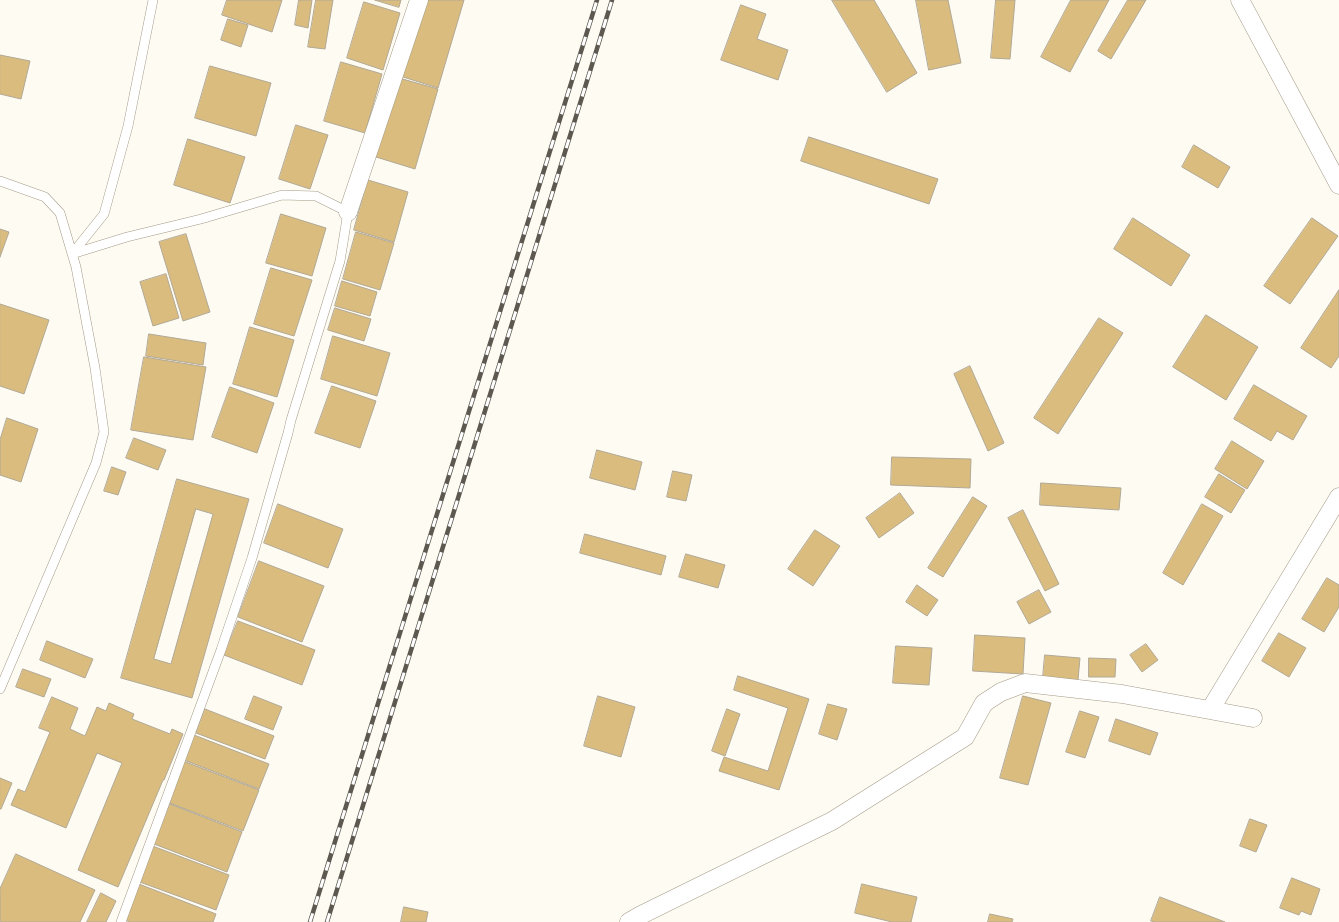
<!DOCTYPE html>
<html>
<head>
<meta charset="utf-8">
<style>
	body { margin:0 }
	canvas { display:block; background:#fefbf2 }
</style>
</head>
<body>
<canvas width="1339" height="922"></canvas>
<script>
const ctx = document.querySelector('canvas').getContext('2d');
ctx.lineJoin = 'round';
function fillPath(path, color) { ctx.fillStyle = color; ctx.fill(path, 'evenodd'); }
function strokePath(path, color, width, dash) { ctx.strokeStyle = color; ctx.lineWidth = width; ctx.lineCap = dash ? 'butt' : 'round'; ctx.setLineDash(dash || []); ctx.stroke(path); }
const building = new Path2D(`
	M227 0H282L272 32 222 15Z
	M299 0H312L308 28 295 25Z
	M316 0H333L325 49 308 47Z
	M375 0H401L399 7Z
	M422 0H464L438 88 400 76Z
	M832 0H874L917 73 887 92Z
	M916 0H948L961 63 929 70Z
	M996 0H1015L1010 59 991 58Z
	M1071 0H1109L1070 72 1041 57Z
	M1128 0H1146L1111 59 1098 51Z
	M364 2 400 13 383 70 347 58Z
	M741 5 766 14 757 39 788 50 778 80 721 60Z
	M228 19 248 25 241 47 221 40Z
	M0 55 30 61 21 99 0 94Z
	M341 62 382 74 365 133 324 121Z
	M210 66 271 83 256 136 195 118Z
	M399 78 438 89 415 169 376 157Z
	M296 125 328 135 310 189 279 179Z
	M809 137 938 179 929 204 801 161Z
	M188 139 245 157 230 203 174 185Z
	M1194 145 1230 167 1218 188 1182 167Z
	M368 180 408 192 394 242 354 230Z
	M281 214 326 228 312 276 266 263Z
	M1133 218 1190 255 1171 286 1114 249Z
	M1312 218 1338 236 1290 304 1264 286Z
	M0 229 9 232 0 257Z
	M356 232 394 243 380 290 343 279Z
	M186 234 210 312 183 321 159 242Z
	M271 268 312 280 294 336 254 324Z
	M166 274 179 318 153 326 140 282Z
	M342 281 377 292 370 316 335 306Z
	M1339 290V356L1331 368 1301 348Z
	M0 304 49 320 24 394 0 386Z
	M335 308 371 319 364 341 328 330Z
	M1206 315 1258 347 1226 400 1173 367Z
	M1099 318 1123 333 1058 434 1034 418Z
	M250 327 294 340 277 397 233 384Z
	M149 334 206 343 203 365 146 356Z
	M333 336 390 353 377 396 321 379Z
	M144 357 206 367 193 440 131 430Z
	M970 366 1004 443 988 451 954 374Z
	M1254 385 1307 416 1293 440 1277 431 1271 441 1234 419Z
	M332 386 376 401 360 448 315 433Z
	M230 387 274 403 257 453 212 437Z
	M7 418 38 429 21 482 0 475V440Z
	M134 438 166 450 158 470 126 458Z
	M1232 441 1264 461 1247 489 1215 469Z
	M597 450 642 462 635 490 590 478Z
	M892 457 971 459 970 488 891 485Z
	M112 467 126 472 118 495 104 491Z
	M673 471 692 475 686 501 667 497Z
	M1219 474 1245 490 1231 513 1205 497Z
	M177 479 249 499 192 698 121 678ZM196 509 213 514 171 664 154 659Z
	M1041 483 1121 488 1119 510 1040 505Z
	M900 493 914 513 879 538 866 518Z
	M973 497 987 506 943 577 928 568Z
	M278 504 343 529 328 568 264 543Z
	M1202 504 1223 516 1183 585 1163 573Z
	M1023 510 1059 584 1045 591 1008 518Z
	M815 530 840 546 813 586 788 569Z
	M585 534 666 556 661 575 580 553Z
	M686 554 725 565 718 588 679 577Z
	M259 561 324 586 302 642 238 617Z
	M1327 578 1339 585V607L1324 632 1302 619Z
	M917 585 938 600 927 616 906 602Z
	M1039 590 1051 612 1029 624 1017 602Z
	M238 621 315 650 302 685 224 655Z
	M1279 633 1306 648 1289 677 1262 661Z
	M975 635 1025 638 1023 674 973 671Z
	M47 641 93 659 85 678 40 660Z
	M1146 644 1158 660 1142 672 1130 655Z
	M896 646 932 648 929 685 893 683Z
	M1045 655 1080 658 1078 680 1043 677Z
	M1089 658 1116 659 1115 677H1089Z
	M23 669 51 679 44 697 16 687Z
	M738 676 809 699 779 790 719 771 724 757 768 771 788 708 734 690Z
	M254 696 282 707 273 730 245 719Z
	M598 696 635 707 621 757 584 746Z
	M1023 696 1051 703 1028 785 1000 778Z
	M52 697 78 708 70 729 85 736 97 707 106 711 109 703 134 714 132 719 170 734 172 729 183 734 164 780H163L118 887 78 870 122 763 97 753 66 828 11 805 18 789 25 792 50 732 39 728Z
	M828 704 847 709 837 740 819 734Z
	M205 709 274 736 265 759 196 733Z
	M727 709 740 714 725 756 712 751Z
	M1080 711 1099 717 1085 758 1066 752Z
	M1116 719 1158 733 1150 755 1109 741Z
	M194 735 269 764 259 789 184 760Z
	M183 761 259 790 243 831 167 802Z
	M0 778 12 783 1 809H0Z
	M170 804 242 832 227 872 154 844Z
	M1250 819 1267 825 1256 852 1240 846Z
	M150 845 229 875 216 910 137 881Z
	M16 854 95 890 80 922H2L0 921V889Z
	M1292 878 1320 889 1311 915 1301 911 1299 915 1280 908Z
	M139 884 216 914 213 922H130L125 920Z
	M862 884 917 897 911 922H892L855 913Z
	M101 893 116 901 106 922H87Z
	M1160 897 1225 922H1155L1151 921Z
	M404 907 428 912 426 922H401Z
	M990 914 1013 919 1012 922H988Z`);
const service = new Path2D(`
	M0 181 45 197 60 213 76 267 95 368 104 432 96 463 0 689
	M121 922 221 650 252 558 288 433 291 420 340 261 348 212 316 196 282 195 201 219 127 237 72 254 104 214 128 126 153 0`);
const minor = new Path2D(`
	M1240 0 1339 185
	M348 212 419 0
	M1210 710 1339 497
	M629 922 641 915 832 821 965 737 984 703 1001 692 1025 683 1122 694 1253 718`);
const rail = new Path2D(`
	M310 922 597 0
	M327 922 612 0`);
fillPath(building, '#dabd7e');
strokePath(building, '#b1a895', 1);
strokePath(service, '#a49b89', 10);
strokePath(minor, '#a49b89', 19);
strokePath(service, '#fff', 9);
strokePath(minor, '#fff', 18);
strokePath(rail, '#5d5951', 4.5);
strokePath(rail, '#fff', 3, [9]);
</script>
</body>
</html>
